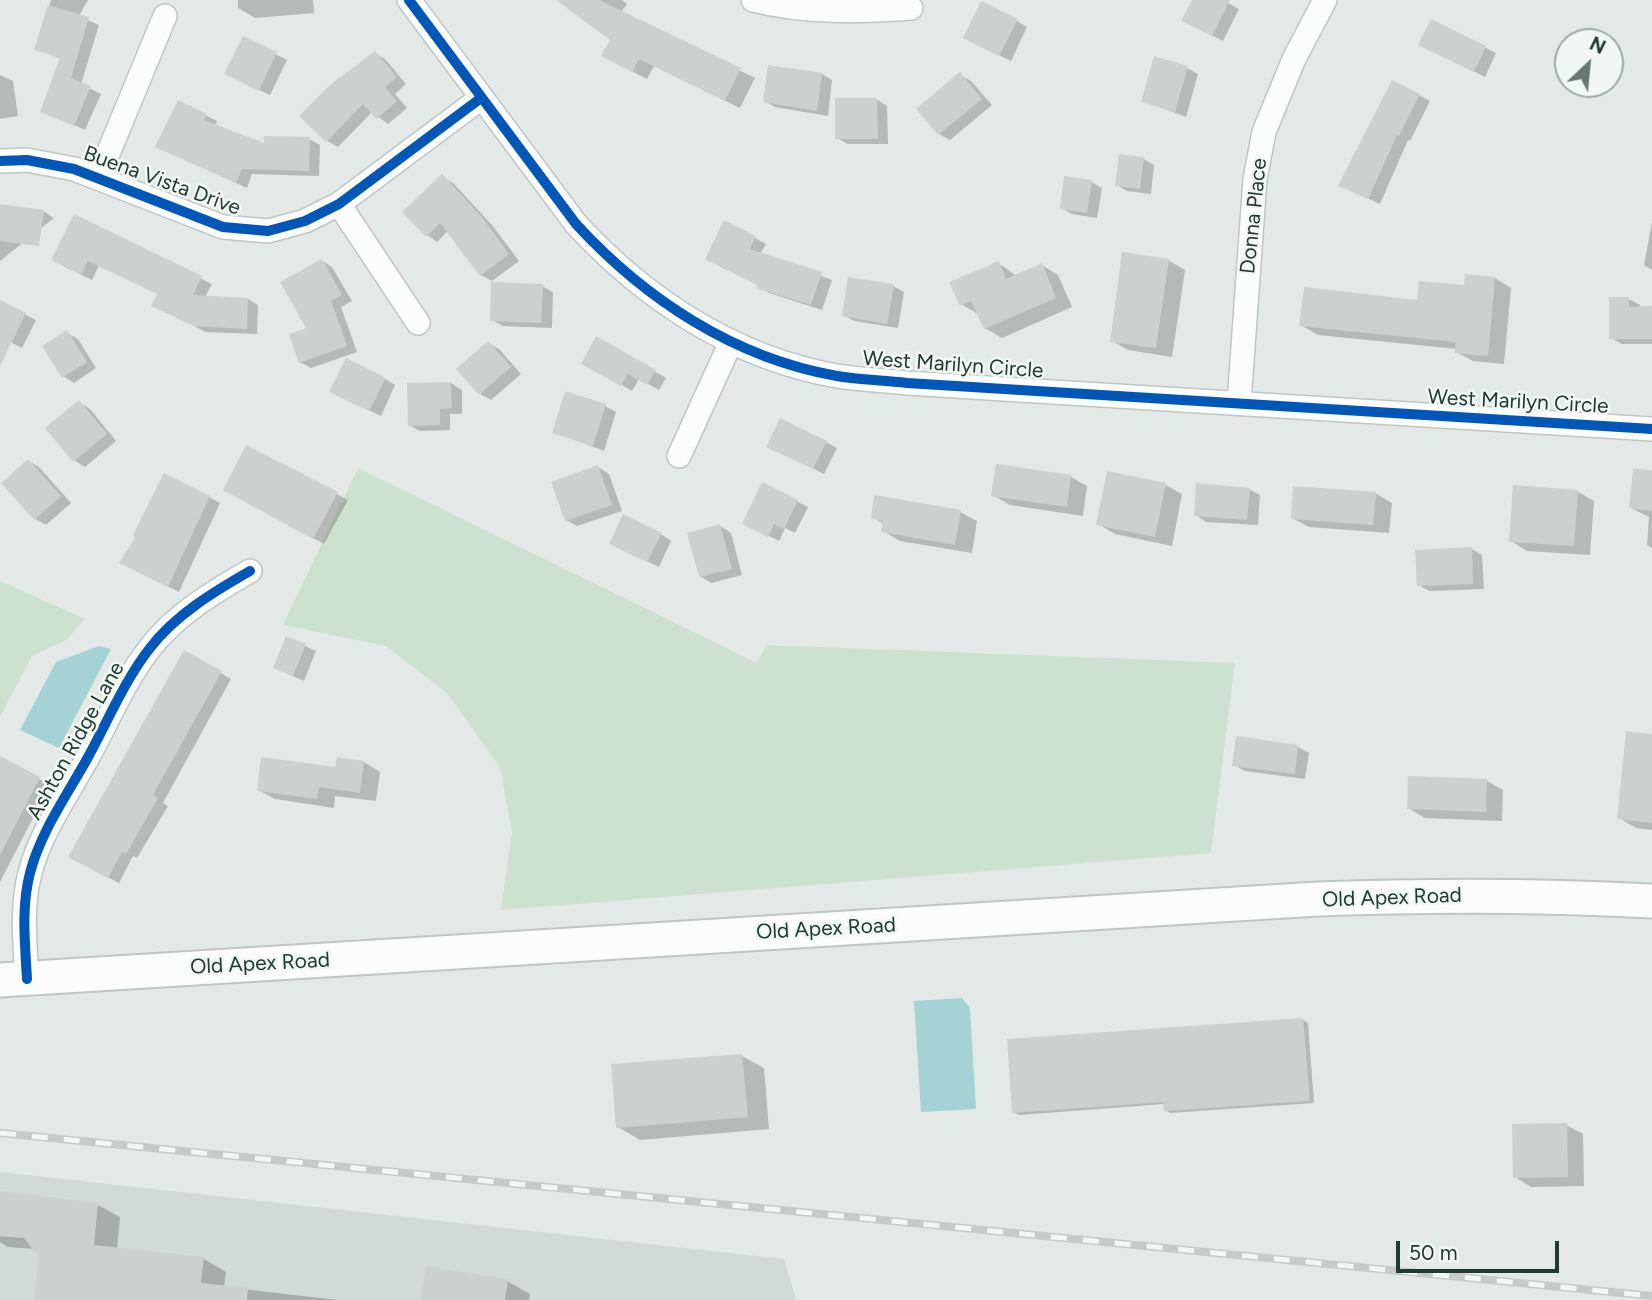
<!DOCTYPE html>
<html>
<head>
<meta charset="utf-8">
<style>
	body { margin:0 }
	#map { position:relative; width:1652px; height:1300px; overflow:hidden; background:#e3e9e6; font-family:Figtree,sans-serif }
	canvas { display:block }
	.north { position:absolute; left:1554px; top:28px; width:70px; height:70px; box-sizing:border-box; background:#f1f8f4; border:2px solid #9eaca6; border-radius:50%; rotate:26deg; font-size:19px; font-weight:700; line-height:28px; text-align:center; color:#223b32 }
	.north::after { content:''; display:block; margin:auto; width:24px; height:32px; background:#667871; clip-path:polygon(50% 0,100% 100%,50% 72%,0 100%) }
	.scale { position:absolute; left:1396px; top:1241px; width:163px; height:32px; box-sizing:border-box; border:4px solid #223b32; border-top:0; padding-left:9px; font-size:21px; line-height:24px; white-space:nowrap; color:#223b32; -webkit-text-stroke:5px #f1f8f4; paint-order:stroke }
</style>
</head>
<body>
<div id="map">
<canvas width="1652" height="1300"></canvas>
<div class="north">N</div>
<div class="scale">50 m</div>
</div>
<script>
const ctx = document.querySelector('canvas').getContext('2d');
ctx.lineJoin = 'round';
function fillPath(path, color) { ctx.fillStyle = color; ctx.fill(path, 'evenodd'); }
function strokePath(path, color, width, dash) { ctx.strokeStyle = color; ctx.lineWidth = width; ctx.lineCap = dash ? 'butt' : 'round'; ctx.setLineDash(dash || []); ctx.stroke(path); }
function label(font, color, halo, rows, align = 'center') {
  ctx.font = font + ' Figtree,sans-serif'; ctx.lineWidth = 5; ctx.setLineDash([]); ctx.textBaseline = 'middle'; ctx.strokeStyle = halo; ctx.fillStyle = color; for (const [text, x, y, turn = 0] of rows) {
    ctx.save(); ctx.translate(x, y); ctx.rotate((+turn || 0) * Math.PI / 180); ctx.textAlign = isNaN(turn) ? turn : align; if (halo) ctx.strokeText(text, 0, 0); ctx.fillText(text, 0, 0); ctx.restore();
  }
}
const built = new Path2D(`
	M0 1172 784 1259 796 1300H0Z`);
const green = new Path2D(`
	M358 468 757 663 766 645 1235 663 1211 853 501 910 512 832 500 767 446 692 386 646 283 625Z
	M0 581 85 619 66 640 32 656 0 717Z`);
const water = new Path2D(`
	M99 646 111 649 59 748 20 730 56 662Z
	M962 998 970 1008 976 1109 921 1112 914 1001Z`);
const shadow = new Path2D(`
	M51 0H88L79 16 99 25 81 84 101 94 85 130 42 111 61 59 37 49Z
	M238 0H313L314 13 255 18 238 8Z
	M559 0H622L627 4 621 12 755 78 740 108 654 66 647 79 618 64 612 39Z
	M1194 0H1222L1239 9 1223 41 1194 26Z
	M1017 21 1027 27 1011 61 976 44Z
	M1432 21 1496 53 1485 77 1431 50Z
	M244 38 287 60 270 95 237 79Z
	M375 53 385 59 406 84 395 94 407 108 388 124 372 112 338 147 327 141Z
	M1187 68 1198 74 1186 117 1143 101Z
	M822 74 832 80 828 116 775 107 765 101Z
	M0 75 13 81 18 116 0 119Z
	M960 75 971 81 992 105 950 140 939 134Z
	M1419 95 1430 101 1410 141 1408 140 1380 204 1340 185 1356 150 1359 151Z
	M876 99 887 106 888 144H848L837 138Z
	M179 102 217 121 215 126 266 145 309 139 320 145 319 176 252 174 247 188 168 152Z
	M1144 159 1154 165 1151 194 1127 191 1117 185Z
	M442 177 453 183 492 225 519 261 492 281 481 275 448 231 437 242 427 235Z
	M1091 182 1102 188 1097 218 1072 214 1061 208Z
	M0 206 45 212 54 218 0 261Z
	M74 216 212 284 205 297 248 299 258 305 257 334 206 332 164 311 159 294 99 265 92 280 64 266Z
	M1652 222V270L1644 265Z
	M755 238 766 244 760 254 832 280 822 310 769 293 759 285 718 265Z
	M1168 260 1185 270 1172 357 1128 350 1112 341Z
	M322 261 332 267 352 301 341 307 357 352 311 368 300 362Z
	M998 263 1017 276 1042 265 1058 275 1072 307 1002 338 985 328 978 314 961 304Z
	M1495 278 1511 288 1504 364 1473 361 1456 352 1457 349 1318 335 1301 325 1419 302Z
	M542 286 553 292 552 328 503 326 492 320Z
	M893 286 904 292 898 328 854 321 844 315Z
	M1629 299 1640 305V308H1652V344H1622L1611 338Z
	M0 302 36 320 22 348 0 337Z
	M67 333 78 339 96 368 74 383 63 376Z
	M597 338 666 378 659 390 639 379 632 391 583 363Z
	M488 343 499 349 521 374 491 400 480 394Z
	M385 379 395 385 381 416 342 397Z
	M451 383 462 390V414H450V430L420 431 409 425Z
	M79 402 90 409 116 441 85 467 74 460Z
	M605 406 616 412 604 451 554 432Z
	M826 442 837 448 824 474 779 452Z
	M247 447 348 500 324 544 225 489Z
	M28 461 39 467 71 503 46 525 35 519Z
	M598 467 609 474 622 511 577 526 566 520Z
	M1652 471V548L1647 545 1649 517 1631 508Z
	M1071 477 1087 486 1083 516 1010 505 993 495Z
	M763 484 808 507 795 533 785 528 779 541 755 529Z
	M1166 485 1182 494 1172 546 1115 534 1098 524Z
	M1249 489 1260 495 1258 525 1206 522 1196 515Z
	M1577 491 1594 501 1590 555 1527 551 1511 541Z
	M1375 493 1392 503 1389 533 1309 527 1292 518Z
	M209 497 220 503 179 592 132 568 137 537Z
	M960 512 977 521 972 553 900 541 883 531 884 524 872 517Z
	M720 526 731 533 742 575 711 583 700 576Z
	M661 534 671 541 659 567 622 549Z
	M1472 549 1482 555 1484 589 1429 591 1419 585Z
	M287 638 316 651 304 681 286 673Z
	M185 652 231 679 163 803 168 806 137 858 133 856 119 883 81 863Z
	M1652 736V830L1636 828 1619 818Z
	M1237 738 1298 747 1309 753 1305 779 1245 771 1234 765Z
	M0 758 50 785 0 882Z
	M364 762 380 772 376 801 335 796 334 808 275 799 258 790Z
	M1487 781 1503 790 1502 821 1425 818 1408 808Z
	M1303 1020 1308 1023 1314 1103 1170 1113 1165 1110V1104L1019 1115 1014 1112Z
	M742 1056 764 1068 769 1129 640 1140 618 1127Z
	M1566 1125 1583 1134 1584 1186 1531 1187 1515 1177Z
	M0 1193 98 1205 120 1217 117 1250 204 1259 226 1272 224 1287 338 1300H36L41 1257 35 1249 8 1247 0 1242Z
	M507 1281 530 1294 529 1300H423Z`);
const building = new Path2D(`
	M556 0H599L741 68 725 101 639 59 632 72 601 56 610 40Z
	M1192 0H1230L1212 36 1181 21Z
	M981 1 1018 19 999 56 963 38Z
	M48 5 89 17 71 78 91 86 74 126 40 112 60 57 34 50Z
	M1431 19 1486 46 1474 72 1418 45Z
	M243 36 277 52 259 91 224 74Z
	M375 51 397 77 385 87 397 101 376 119 363 104 326 142 299 116 330 85Z
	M1154 56 1188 66 1175 112 1141 102Z
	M768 65 822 73 817 111 763 102Z
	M960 72 982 99 938 135 916 109Z
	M1392 80 1420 94 1399 136 1397 135 1368 199 1338 186Z
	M835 98H877L878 139H835Z
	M178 100 207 114 204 120 264 143V136L310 137 309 171 242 169 236 183 155 147Z
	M1119 154 1144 157 1140 189 1115 186Z
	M442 174 481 216 509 254 480 276 440 223 426 237 402 212Z
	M1064 176 1092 180 1087 213 1060 209Z
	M0 204 44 210 39 246 0 241Z
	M74 214 202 276 193 295 248 298 247 329 194 326 151 306 157 294 88 261 81 275 51 260Z
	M724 220 756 236 750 249 822 272 811 305 756 288 757 285 705 259Z
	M1122 252 1169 259 1156 348 1110 342Z
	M322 259 342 295 331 301 347 346 299 363 289 334 306 328 280 282Z
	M999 261 1006 279 1042 263 1056 298 984 329 971 301 960 306 949 282Z
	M1465 274 1495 277 1488 356 1455 353 1456 342 1299 326 1304 287 1417 300 1419 281 1464 285Z
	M848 277 894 284 887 324 842 316Z
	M491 282 543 284 541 323 490 321Z
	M1609 297H1629V307L1652 306V339H1609Z
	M0 300 26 313 0 366Z
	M67 330 87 362 62 378 42 346Z
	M596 336 656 370 647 385 628 374 621 386 581 364Z
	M488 341 511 367 479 395 456 369Z
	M346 358 386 378 369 411 329 392Z
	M451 382 452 408 440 409V425L408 426 407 383Z
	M565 391 606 404 593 446 552 433Z
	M79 400 107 434 73 462 45 428Z
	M780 418 827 441 813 469 766 447Z
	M246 445 338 492 313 539 223 490Z
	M28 459 61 496 34 520 1 483Z
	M996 464 1071 475 1067 507 991 496Z
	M598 465 612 505 565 521 551 482Z
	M1633 469 1652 470V511L1629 508Z
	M1107 471 1166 483 1155 537 1096 525Z
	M164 473 210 496 168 587 119 563 135 538 133 535Z
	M762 482 798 500 784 529 774 524 768 537 742 524Z
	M1196 483 1250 488 1247 520 1194 516Z
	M1513 485 1578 490 1574 546 1509 542Z
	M1293 486 1376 492 1373 525 1291 519Z
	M874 495 961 510 955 545 881 532 883 521 871 518Z
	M623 514 662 533 647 562 609 544Z
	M720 524 732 569 699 577 687 533Z
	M1472 547 1473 584 1417 586 1415 550Z
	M286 636 306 644 293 676 273 668Z
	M184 650 222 671 153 795 158 798 126 854 122 852 108 878 68 857Z
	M1626 731 1652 734V823L1617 819Z
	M1236 736 1298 745 1295 774 1232 766Z
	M0 756 40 777 0 855Z
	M261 757 335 767 337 757 364 761 360 793 319 787 317 799 257 791Z
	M1408 776 1487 779 1486 812 1407 809Z
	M1303 1018 1310 1101 1164 1111 1163 1102 1012 1113 1007 1039Z
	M742 1054 748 1117 616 1128 611 1064Z
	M1567 1123 1568 1177 1513 1178 1512 1124Z
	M0 1191 98 1203 94 1245 204 1257 201 1283 248 1288 247 1300H34L39 1257 24 1238 0 1236Z
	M426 1266 508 1279 505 1300H421Z`);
const minor = new Path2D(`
	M409 0 576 224C645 299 734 358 837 376 860 380 884 380 907 383L1652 429
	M753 0C807 13 856 12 911 8
	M0 161 27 160 74 169 223 227 268 231 305 221 339 204 481 98
	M98 178 165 16
	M339 204 418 323
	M1239 403 1255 179 1264 132 1294 59 1325 0
	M679 456 731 342
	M27 979C25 944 21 907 30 873 40 833 67 795 87 759 107 723 124 681 150 648 175 615 215 591 250 571`);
const secondary = new Path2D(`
	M0 980 1318 899C1430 895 1541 895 1652 901`);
const rail = new Path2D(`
	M0 1133 1652 1296`);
const cycleway = new Path2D(`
	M409 0 576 224C645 299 734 358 837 376 860 380 884 380 907 383L1652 429
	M0 161 27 160 74 169 223 227 268 231 305 221 339 204 481 98
	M27 979C25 944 21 907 30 873 40 833 67 795 87 759 107 723 124 681 150 648 175 615 215 591 250 571`);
const streetNames = [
	["Buena Vista Drive",162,181,20],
	["Donna Place",1254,216,-84],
	["West Marilyn Circle",953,365,4],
	["West Marilyn Circle",1518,402,3],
	["Ashton Ridge Lane",76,741,-61],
	["Old Apex Road",1392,898,-2],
	["Old Apex Road",826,929,-3],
	["Old Apex Road",260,964,-3]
];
fillPath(built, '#d1dad5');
fillPath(green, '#cde1d1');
fillPath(water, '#a5d3d5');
fillPath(shadow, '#0003');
fillPath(building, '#ccd1cf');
strokePath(minor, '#c0c6c3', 26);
strokePath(secondary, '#bfc6c3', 37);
strokePath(minor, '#fbfcfb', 23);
strokePath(secondary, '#fbfcfb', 33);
strokePath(rail, '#c6cac9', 8);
strokePath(rail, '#f1f8f4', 5, [16]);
strokePath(cycleway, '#0057b8', 10);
label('21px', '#223b32', '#f1f8f4', streetNames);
</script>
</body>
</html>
